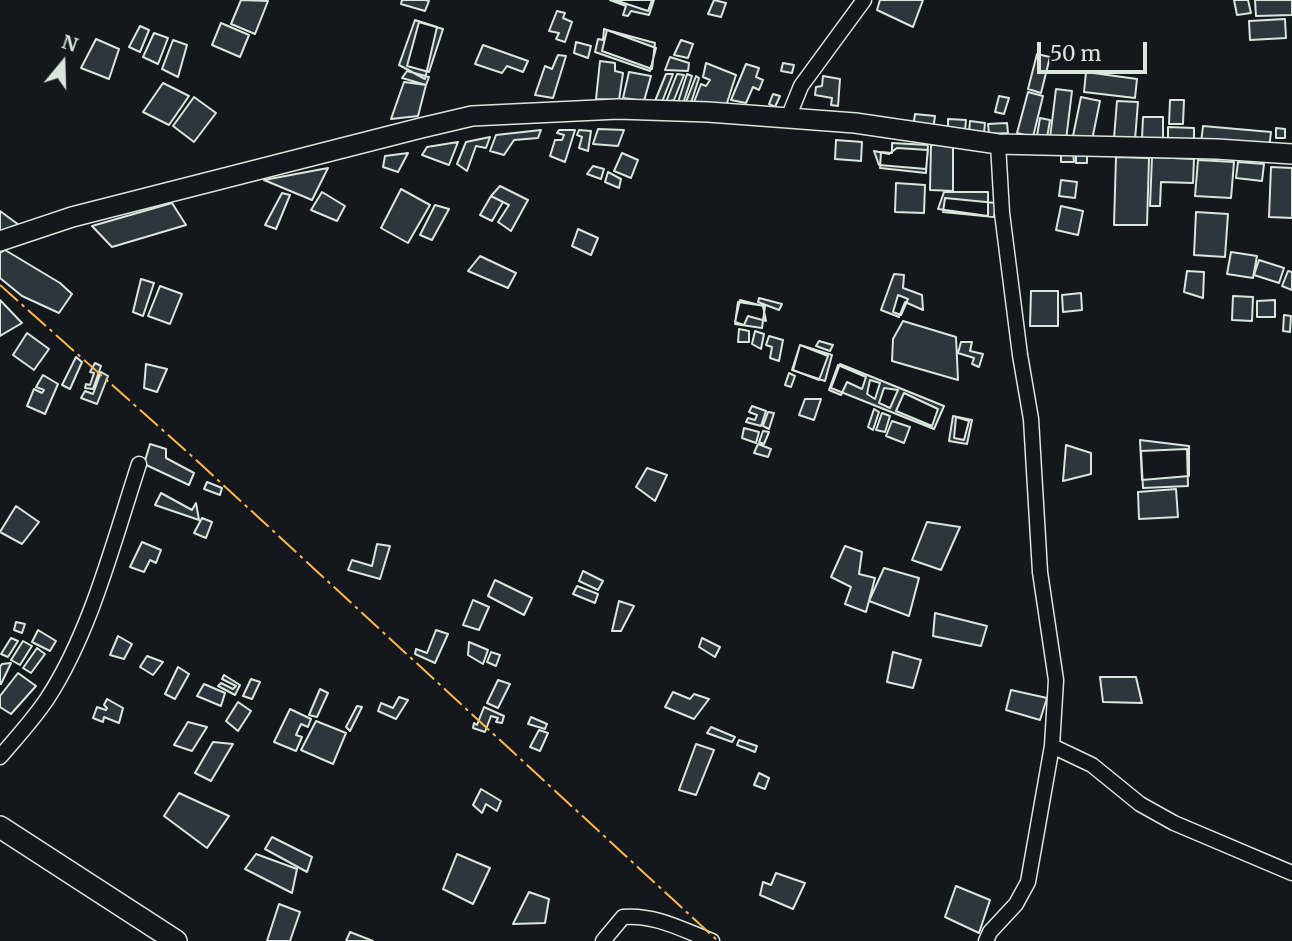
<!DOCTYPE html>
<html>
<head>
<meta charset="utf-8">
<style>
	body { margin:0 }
	#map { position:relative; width:1292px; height:941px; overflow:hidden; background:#14181c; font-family:Merriweather,serif }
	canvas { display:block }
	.north { position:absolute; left:28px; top:28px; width:70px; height:70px; -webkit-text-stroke:5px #14181c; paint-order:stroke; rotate:19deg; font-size:19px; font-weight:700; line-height:28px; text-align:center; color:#d8e6dc }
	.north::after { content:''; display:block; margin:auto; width:24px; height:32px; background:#d8e6dc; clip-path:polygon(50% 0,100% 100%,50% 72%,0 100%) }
	.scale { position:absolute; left:1037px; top:42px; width:110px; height:32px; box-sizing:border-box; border:4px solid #d8e6dc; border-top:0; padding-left:9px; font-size:21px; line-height:24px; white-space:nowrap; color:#d8e6dc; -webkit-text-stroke:5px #14181c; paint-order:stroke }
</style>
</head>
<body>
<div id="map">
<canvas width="1292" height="941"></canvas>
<div class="north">N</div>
<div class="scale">50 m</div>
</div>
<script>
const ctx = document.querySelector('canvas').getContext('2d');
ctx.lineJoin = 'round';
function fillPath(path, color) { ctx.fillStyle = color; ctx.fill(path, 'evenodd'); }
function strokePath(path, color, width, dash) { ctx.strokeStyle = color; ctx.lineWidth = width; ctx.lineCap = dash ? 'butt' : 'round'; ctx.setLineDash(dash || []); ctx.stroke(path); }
const building = new Path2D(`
	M241 0 268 1 255 34 231 24Z
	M402 0H425L429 1 425 11 401 4Z
	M610 0H654L649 15 631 11 628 16 623 15 626 6Z
	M615 0H652L648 11Z
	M714 0 726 3 721 17 708 14Z
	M880 0H923L913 27 877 10Z
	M1234 0H1248L1251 13 1237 15Z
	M1255 0H1292V15L1256 16Z
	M557 11 565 13 563 18 572 22 565 42 556 39 559 33 549 31Z
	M1285 19 1286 38 1250 40 1249 21Z
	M415 20 437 27 425 79 399 65Z
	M419 22 443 29 429 72 407 66Z
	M221 23 249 35 240 57 212 45Z
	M140 26 149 30 140 52 129 47Z
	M604 29 656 48 650 71 595 52 598 39 603 40Z
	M607 30 655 43 652 69 602 51Z
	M154 33 168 38 158 64 143 57Z
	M96 39 119 49 109 79 81 68Z
	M173 40 187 45 178 77 162 69Z
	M681 40 693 44 688 58 674 55Z
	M576 42 591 46 588 58 574 53Z
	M483 45 528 61 523 72 507 66 502 73 475 64Z
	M1037 54 1050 57 1041 93 1028 89Z
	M558 55 566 56 553 98 535 95 545 66 552 69Z
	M670 57 689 63 688 71 665 70Z
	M600 61 615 63V71L623 73 619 100 596 99Z
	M706 63 736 75 726 106 694 102 701 84 706 86 710 80 703 77Z
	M783 63 794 65 792 73 781 71Z
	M746 64 759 68 756 77 763 80 759 90 753 87 746 103 731 100Z
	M407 71 429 77 426 85 402 78Z
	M629 72 651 76 644 101 623 98Z
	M1086 72 1137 79 1135 98 1084 92Z
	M666 74H673L662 102 655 101Z
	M677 74 684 75 674 100 666 102Z
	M687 74 692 76 683 104 678 102Z
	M696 76 699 78 691 103 686 102Z
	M823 76 840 79 838 106 831 105 832 98 815 95 816 87 822 86Z
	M404 82 426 85 418 116 391 119Z
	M163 83 189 96 169 125 143 112Z
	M1056 89 1072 91 1066 140 1050 138Z
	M1028 92 1043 96 1033 137 1017 133Z
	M773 94 780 96 775 107 769 104Z
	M999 96 1009 98 1004 114 995 112Z
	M194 97 216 113 194 142 173 126Z
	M1081 97 1100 101 1092 140 1073 136Z
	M1170 100H1184L1183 124H1169Z
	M1117 101 1138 102 1135 140 1114 138Z
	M915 114 935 116 933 130 913 127Z
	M1143 117H1163V139H1142Z
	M1040 118 1050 120 1047 138 1037 136Z
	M948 119 966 120 965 131 948 130Z
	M970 121 985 123 984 133 969 132Z
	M1007 123 1008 133 989 134 988 124Z
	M1203 126 1271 132 1269 149 1201 143Z
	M1168 127 1194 128V143L1168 142Z
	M1276 128 1285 129V138H1276Z
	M598 129 624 130 618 146 593 144Z
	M541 130 538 138 514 140 504 155 490 151 496 135Z
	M559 130H575L565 162 550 156 555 140H562L564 135 557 133Z
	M579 130 591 131 588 151 579 148 582 137 577 135Z
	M490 137 486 148 476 146 467 171 457 164 466 142Z
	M836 140 862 142 861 161 835 159Z
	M458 142 449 165 422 155 427 147Z
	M892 143 928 145 926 173 880 168 881 152 892 153Z
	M931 145H953V191L930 190Z
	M897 148 928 150 926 169 879 165 874 151 889 154Z
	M1073 151 1074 162H1061V152Z
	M1076 152H1087V163H1076Z
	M408 153 398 172 383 167 385 156Z
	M622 153 638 160 631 178 614 171Z
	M1116 157 1149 158 1147 225H1114Z
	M1152 157 1194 159 1193 183 1161 182 1160 206H1150Z
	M1198 160 1234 162 1231 198 1195 196Z
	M1238 162 1264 164 1262 181 1236 178Z
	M593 166 604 169 601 179 587 174Z
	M1271 167 1292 168V218L1269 217Z
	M328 168 312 200 264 180Z
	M608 172 621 179 619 188 605 182Z
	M1061 180 1077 182 1075 198 1059 196Z
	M896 183 925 185 924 213 895 212Z
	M500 186 528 200 511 231 498 222 509 205 491 196Z
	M401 189 430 205 408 243 381 228Z
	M322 192 345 206 337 221 311 210Z
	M944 192H988V216L938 209Z
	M282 193 290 195 276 229 265 225Z
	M491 196 503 202 492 221 480 215Z
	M945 198 996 203 994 217 943 212Z
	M172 203 186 225 112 247 92 226Z
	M435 205 449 209 432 240 420 235Z
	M1061 206 1083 211 1078 235 1056 230Z
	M0 211 19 225 0 232Z
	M1196 212 1228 214 1225 257 1194 255Z
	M578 229 598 238 591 255 572 246Z
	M5 250 60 283 72 294 59 313 22 296 0 278V253Z
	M1231 252 1257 256 1253 278 1227 274Z
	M480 256 516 273 508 288 468 271Z
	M1259 260 1284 268 1279 283 1254 275Z
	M1187 271 1204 272 1203 298 1184 292Z
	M1288 271 1292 272V290L1282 286Z
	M894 274 904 275 903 288 922 295 923 310 905 302 899 317 881 310Z
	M141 279 154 283 143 316 133 312Z
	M160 286 182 294 170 324 148 316Z
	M1031 291H1058V326H1030Z
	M1081 293 1082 310 1063 312 1062 295Z
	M898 295 908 299 901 315 893 312Z
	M1233 296 1253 297 1252 321 1232 320Z
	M759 298 782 304 779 310 758 302Z
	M0 300 22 323 0 336Z
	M740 300 763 306 766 321 748 316 744 325 735 322Z
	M1275 300V317H1257V301Z
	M738 302 765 306 762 328 735 324Z
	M1284 315 1291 316 1290 332 1283 331Z
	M903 321 956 337 958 380 892 361 893 339Z
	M739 329 749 331V342H738Z
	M755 331 764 334 761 349 752 344Z
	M27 333 49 349 34 370 13 355Z
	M769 336 783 340 779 361 770 358 772 347 766 345Z
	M819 341 833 345 830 351 816 346Z
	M961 342H972L970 351 983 354 979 367 972 364 974 358 958 353Z
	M800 345 828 356 819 380 793 370Z
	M800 345 832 355 825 381 792 370Z
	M76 357 82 362 70 389 62 385Z
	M95 363 101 366 93 389 85 388 86 384 90 385 94 373 90 372Z
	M146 364 167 369 157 392 144 388Z
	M840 364 944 406 934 429 831 388Z
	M838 365 866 377 862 389 847 382 841 395 829 390Z
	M101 372 108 376 97 404 81 398 85 391 93 394Z
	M789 373 795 376 791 387 785 385Z
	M43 375 58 384 45 414 27 406 34 389 42 393 44 390 36 387Z
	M870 380 880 383 875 399 867 394Z
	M884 388 898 390 890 408 879 403Z
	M904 393 938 409 932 426 896 411Z
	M805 399H821L814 420 799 415Z
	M752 406 766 411 761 426 746 422 748 418 755 420 757 415 749 412Z
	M874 409 879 412 873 430 868 427Z
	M768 412 774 413 769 429 763 426Z
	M882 413 890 416 885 432 876 430Z
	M953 416 972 420 967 444 949 441Z
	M956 417 969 421 964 440 954 438Z
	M892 421 910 427 904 443 886 436Z
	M744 428 759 432 756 443 742 438Z
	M763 431 769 432 764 444 759 442Z
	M1140 440 1189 446V476L1142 480Z
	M150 444 166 449V458L194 473 189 485 144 464Z
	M758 444 771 449 768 457 754 453Z
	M1066 445 1091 453V474L1063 481Z
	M1187 449 1188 486 1143 488 1141 451Z
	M647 468 667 475 655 501 636 487Z
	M207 482 222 488 220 495 204 489Z
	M1176 489 1178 517 1139 519 1138 492Z
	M161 493 192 510 196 503 199 520 155 505Z
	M16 506 39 522 22 544 0 532Z
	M202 518 212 522 206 538 194 533Z
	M927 522 960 527 941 570 912 560Z
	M142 542 161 550 156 563 150 560 144 572 130 567Z
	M377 544 390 546 380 579 348 570 352 560 372 566Z
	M845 546 862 552 859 574 875 578 866 612 845 604 851 587 831 577Z
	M884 568 919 578 909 616 869 601Z
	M583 571 603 581 598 590 579 581Z
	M495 580 532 598 524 615 488 596Z
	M577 586 598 594 595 603 573 594Z
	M473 600 489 607 479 630 463 625Z
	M619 601 634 606 621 631H612Z
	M935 613 987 626 981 646 933 636Z
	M16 622 25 624 22 633 14 630Z
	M38 630 56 641 50 651 32 642Z
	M436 630 448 634 435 663 415 654 416 649 427 653Z
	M118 636 132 644 124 659 110 655Z
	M11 638 18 641 8 657 1 654Z
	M702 638 720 647 715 657 699 647Z
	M23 641 32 646 20 665 11 660Z
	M469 642 488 650 483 664 468 655Z
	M37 648 45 654 31 673 23 668Z
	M491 652 500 655 496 666 487 662Z
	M893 652 921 660 913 688 887 682Z
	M147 656 163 662 153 675 140 667Z
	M11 663 1 684H0V667L2 664Z
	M178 667 189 674 175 699 165 694Z
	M18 673 36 686 11 714 0 707V696Z
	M224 675 240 685 235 695 218 686 221 683 233 689 236 686 222 679Z
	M1100 677H1136L1142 703 1103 702Z
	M251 679 260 682 252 699 243 696Z
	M498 680 510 684 498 708 487 703Z
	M204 684 225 693 221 706 197 696Z
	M320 689 328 693 317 717 309 715Z
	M1011 690 1047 698 1040 720 1006 710Z
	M673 692 690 699 694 694 709 699 694 719 665 707Z
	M399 697 408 700 396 719 378 711 381 703 393 708Z
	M107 699 123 708 119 723 104 717 103 722 93 718 97 707 106 710 107 708 104 705Z
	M238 702 251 711 238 731 226 721Z
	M357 706 362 707 350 731 346 727Z
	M484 707 504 716 502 723 496 722 498 718 491 716 485 732 473 728 474 723 477 725Z
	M290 709 311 719 308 727 301 724 296 735 302 737 296 751 274 742Z
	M531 717 547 724 545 729 528 724Z
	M316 721 346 733 333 764 301 750Z
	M188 722 207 727 192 751 174 745Z
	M711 727 735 737 732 742 707 733Z
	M539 730 548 733 540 751 530 747Z
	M739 740 757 746 755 752 737 745Z
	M213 742 233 744 211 781 195 773Z
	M696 744 714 750 696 795 679 790Z
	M759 773 769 778 765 789 754 785Z
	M481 789 501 801 497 811 486 804 482 813 473 805Z
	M179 793 229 816 207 848 164 816Z
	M272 837 312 857 307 872 265 849Z
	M256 854 297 869 292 893 245 869Z
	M457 854 490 868 473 904 443 889Z
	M776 873 805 883 793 909 760 895 763 882 771 885Z
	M956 886 990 900 979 933 945 917Z
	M529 892 549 899 545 923 513 924Z
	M279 904 300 912 290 941H267Z
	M350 932 373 941H346Z`);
const street = new Path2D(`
	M788 118 801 86 864 0
	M1052 746 1092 765 1140 804 1174 823 1292 873
	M0 757C16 738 33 720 47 699 91 632 114 540 139 464
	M603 941 623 917C655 914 683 930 712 941
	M986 941 990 932 1016 904 1028 882 1052 746 1056 680 1040 572 1031 419 1020 355 1002 213 998 144`);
const secondary = new Path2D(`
	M0 241 72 217 421 128 472 116 618 109 708 112 855 123 998 144 1217 149 1292 154`);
const primary = new Path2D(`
	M0 827 176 941`);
const power = new Path2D(`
	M0 285 194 458 718 941`);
fillPath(building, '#2c363c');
strokePath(building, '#d8e6dc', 2);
strokePath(street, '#d8e6dc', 17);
strokePath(secondary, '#d8e6dc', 22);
strokePath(primary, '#d8e6dc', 24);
strokePath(street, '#14181c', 14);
strokePath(secondary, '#14181c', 19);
strokePath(primary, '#14181c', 21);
strokePath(power, '#ffb74d', 2, [24, 5, 3.5, 5]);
</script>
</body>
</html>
